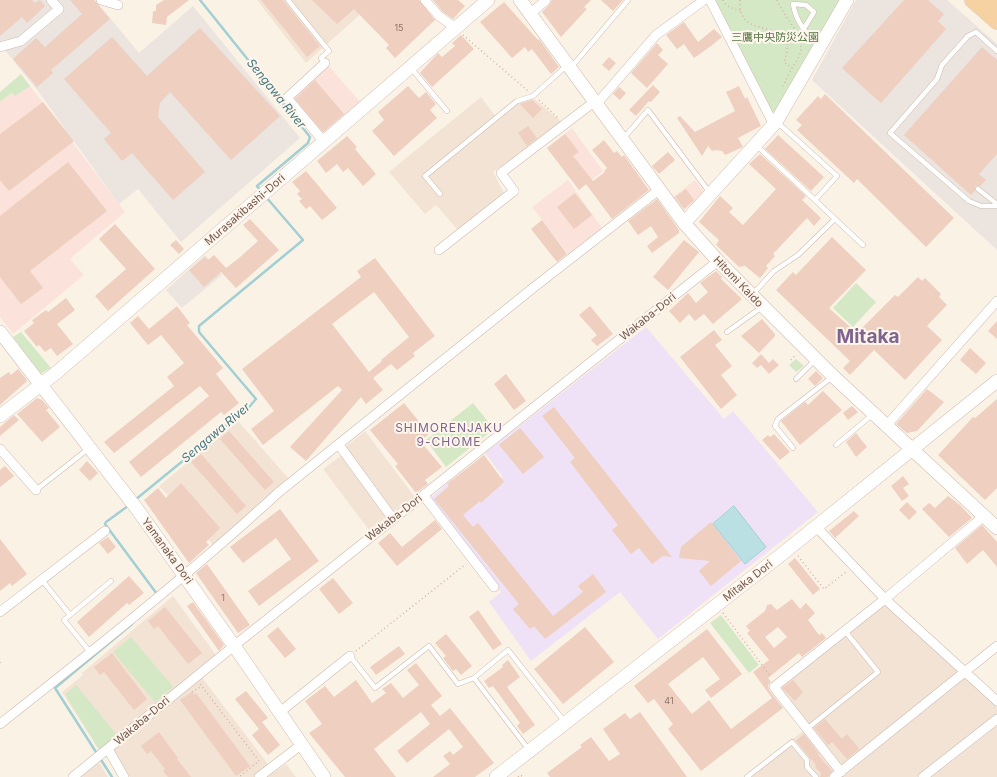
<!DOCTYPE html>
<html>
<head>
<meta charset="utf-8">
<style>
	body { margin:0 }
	canvas { display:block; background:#fbf2e6 }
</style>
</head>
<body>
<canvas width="997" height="777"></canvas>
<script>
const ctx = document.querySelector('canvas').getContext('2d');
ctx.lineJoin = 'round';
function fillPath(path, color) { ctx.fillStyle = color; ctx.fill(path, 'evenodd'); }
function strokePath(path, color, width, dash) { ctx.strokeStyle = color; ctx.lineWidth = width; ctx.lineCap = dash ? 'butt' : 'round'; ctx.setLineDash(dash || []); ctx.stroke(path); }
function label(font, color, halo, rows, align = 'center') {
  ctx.font = font + ' Inter,"Noto Sans JP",sans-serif'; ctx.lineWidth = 4; ctx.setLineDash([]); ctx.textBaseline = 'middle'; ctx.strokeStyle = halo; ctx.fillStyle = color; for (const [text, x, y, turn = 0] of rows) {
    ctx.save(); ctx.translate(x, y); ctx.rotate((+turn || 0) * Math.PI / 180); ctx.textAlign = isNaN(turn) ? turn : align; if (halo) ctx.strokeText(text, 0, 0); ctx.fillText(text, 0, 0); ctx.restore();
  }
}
const residential = new Path2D(`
	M257 0H376L306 63Z
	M481 97 497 118 518 101 533 98 562 122 493 172 504 193 458 230 436 205 425 214 389 172Z
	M238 421 289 479 213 545 159 486Z
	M365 431 414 496 392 512 344 448Z
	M342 455 388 516 369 530 323 469Z
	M173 596 216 655 197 671 274 772 286 764 296 777H130L111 746 101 753 62 692 83 675 82 673Z
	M884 601 997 705V777H746L809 726 779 687Z
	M99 762 108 777H80Z`);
const commercial = new Path2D(`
	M328 65 361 103 324 137 291 100Z
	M30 86 125 212 70 259 84 275 13 334 0 317V102L13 93 15 96Z
	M572 128 603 171 579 190 547 148Z
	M568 180 602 228 568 254 532 207Z
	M695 180 705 193 684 210 673 197Z`);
const industrial = new Path2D(`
	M0 0H95L139 53 193 6 300 138 181 242 138 189 119 204 38 91 0 44Z
	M856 0H947L997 44V250L812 80Z
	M205 255 222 275 182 308 166 290Z`);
const education = new Path2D(`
	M646 327 724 419 733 411 818 512 658 639 620 592 531 661 489 602 501 592 473 559 429 499 453 479 470 503 503 477 485 453Z`);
const green = new Path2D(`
	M712 0H841L774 114H770Z
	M21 74 30 86 15 96 12 93 0 102V92Z
	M856 283 876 302 853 327 833 308Z
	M21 332 51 368 40 374 13 337Z
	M796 359 804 366 796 372 789 365Z
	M473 403 494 429 446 467 426 440Z
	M721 615 759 665 749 673 710 623Z
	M131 637 173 687 155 702 113 652Z
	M76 685 117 735 99 750 65 694Z`);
const water = new Path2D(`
	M734 506 766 547 745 564 713 524Z`);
const stream = new Path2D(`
	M200 0 310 137 308 143 257 186 260 190
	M135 500 250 406 256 399 199 332V326L303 240 266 197
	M128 506 106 522 105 524 157 594
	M112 777 55 688 132 624`);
const building = new Path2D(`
	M0 0H32L35 3 40 0 45 6 27 23 22 17 0 36Z
	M70 0H94L110 19 51 70 53 73 37 87 13 59 36 38 45 47 82 14Z
	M164 0H189L167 17 166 25 152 23 153 11H156V5Z
	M261 0H283L320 46 307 57Z
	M312 0H419L435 20 395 58 386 48 389 45 354 9 337 24Z
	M433 0H458L465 6 453 19 443 12Z
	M552 0H591L584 7 587 9 561 37 542 12 550 4Z
	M601 0H623L613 11Z
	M904 0H928L944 14 938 21 946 29 881 103 842 68Z
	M504 2 538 40 539 39 559 67 551 74 532 49 528 52 525 47 512 58 480 22Z
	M684 22 698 42 714 29 722 37 711 46 694 58 684 44 677 49 666 35Z
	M200 28 280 116 231 160 170 92 160 103 158 117 205 172 173 200 132 153 122 161 104 139 111 133 64 79 112 37 147 76Z
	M461 35 474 49 432 87 420 73 438 53 442 57 455 46 452 43Z
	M657 43 663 50 658 55 668 64 647 88 631 73Z
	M982 47 997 60V154L979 174 986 180 980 186H975V191L971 195 904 135Z
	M609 57 616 63 609 71 602 65Z
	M315 80 344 114 323 132 295 99Z
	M653 85 660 92 651 102 649 101 636 116 629 110Z
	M408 86 419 98 426 92 436 104 430 110 437 118 394 156 372 131 384 120 378 112Z
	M739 86 745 99 747 97 761 126 738 138 743 147 725 155 722 151 716 150 712 151 708 146 702 156 677 118 680 116 695 132 735 111 726 92Z
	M619 87 626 93 620 100 613 94Z
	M825 94 954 218 926 247 857 179 854 183 797 130 802 125 796 120 818 96 821 99Z
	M532 100 542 109 533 118 520 104Z
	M43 102 74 141 9 191 0 180V134Z
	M528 126 537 138 527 146 518 133Z
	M565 134 579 152 573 156 593 181 605 172 604 171 607 168 592 150 604 140 614 153 617 151 622 157 624 155 649 190 612 219 586 184 579 190 547 148Z
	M778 135 824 177 811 191 765 149Z
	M347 136 357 147 355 149 376 174 363 186 348 168 343 172 337 164 326 173 317 161Z
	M668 152 675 160 659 174 652 166Z
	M760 154 806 196 802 200 821 218 814 226 807 218 773 254 775 256 766 266 768 268 760 278 745 266 739 267 716 245 719 240 699 222 720 196 733 208 729 212 743 225 776 189 749 164Z
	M68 162 107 211 30 271 43 288 21 304 0 277V216Z
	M306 171 337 208 322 220 310 206 306 209 299 201 302 199 297 194 300 191 292 182Z
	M686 189 694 200 684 209 675 197Z
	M575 193 592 215 574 229 557 207Z
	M657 199 679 230V233L652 253 647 246 658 237 651 226 638 235 628 221Z
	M250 219 279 250 236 288 221 272 204 287 189 270 205 257 208 260 214 255 226 268 239 258 258 241 243 225Z
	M542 220 567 254 557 262 531 229Z
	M115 224 155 269 108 311 95 296 126 269 99 239Z
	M832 237 866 270 829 308 857 333 895 295 898 297 918 277 922 281 925 278 941 294 939 297 947 305 927 326 942 340 905 380 874 350 850 375 843 368 850 361 776 290 793 272 796 275Z
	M176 240 184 249 179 254 170 245Z
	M684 240 699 252 668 290 653 277Z
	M375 258 435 336 413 353 415 356 397 370 391 364 373 378 383 390 366 404 361 397 306 461 290 447 342 390 338 386 263 445 251 429 274 411 242 369 361 277 357 271ZM374 292 409 337 381 360 382 361 369 372 332 324Z
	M716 271 722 277 721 279 742 299 713 324 704 314 695 321 689 314 680 323 669 311 688 293 696 303 708 292 700 283Z
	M66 298 75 310 57 324 73 344 57 356 51 348 45 352 39 345 37 347 24 331 34 323 32 320 46 310 48 312Z
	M177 306 190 323 187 325 223 368 216 374 239 403 224 415 221 412 141 477 129 462 209 396 200 386 114 453 104 442 174 386 167 377 184 363 161 335 148 345 130 323 138 316 149 329Z
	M590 306 613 334 597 346 591 340 597 335 579 315Z
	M762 319 775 334V336L759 353 741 336Z
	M997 321V339L988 331Z
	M714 330 722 340 715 345 732 366 721 375 737 395 721 409 680 357Z
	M970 348 986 363 976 374 960 360Z
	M761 354 769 363 773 359 779 365 769 374 761 365 757 368 752 363Z
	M18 369 27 380 26 382 0 405V378L9 372 11 375Z
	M816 371 823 378 815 386 808 379Z
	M506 374 526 401 514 410 494 384Z
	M927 389 944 402 917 431 907 433 896 424Z
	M823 391 842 410 800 445 781 421 805 402 808 405Z
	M37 398 42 400 49 408 46 410 60 427 42 442 17 414Z
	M997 399V488L985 500 938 455 973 417 975 418Z
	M404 403 429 434 420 441 442 467 425 480 428 484 416 493 395 466 398 464 370 430Z
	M852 406 858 412 848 420 843 413Z
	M554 407 672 557 663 556 652 564 639 548 631 554 612 530 618 525 570 462 575 458 542 416Z
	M14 415 19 420 0 436V427Z
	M520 428 544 457 523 474 499 445Z
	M229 431 274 482 265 490 220 439Z
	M856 433 867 447 856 457 846 442Z
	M774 434 790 452 780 460 762 440 768 435 770 437Z
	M201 454 246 506 237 514 191 462Z
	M484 455 504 482 481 503 480 501 463 515 473 527 478 523 553 616 583 592 578 586 593 574 606 592 545 639 534 626 530 629 513 609 519 604 434 499 449 486 447 484Z
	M87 461 98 473 90 481 79 470Z
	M5 466 14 476 0 487V470Z
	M903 476 909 484 903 488 909 496 902 501 891 486Z
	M181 483 220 528 206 542 209 545 189 563 144 500 158 488 166 498Z
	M948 496 960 505 972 518 949 537 922 509 929 503 935 508Z
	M907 502 917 512 909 520 899 510Z
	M280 509 319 561 259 606 248 591 291 559 276 538 243 563 230 547Z
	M854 511 859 516 835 538 829 531Z
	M435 520 442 529 397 566 378 543 390 533 402 547Z
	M711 522 741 561 711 586 699 571 710 561 679 558 681 547Z
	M982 525 997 542V567L983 550 967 564 955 548Z
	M108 537 116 547 108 554 99 543Z
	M0 539 27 574 12 586 10 583 0 591Z
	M795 558 820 589 813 595 788 564Z
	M207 564 250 625 238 633 196 573Z
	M129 576 144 593 129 605 127 603 89 637 77 622Z
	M333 578 353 603 339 614 319 589Z
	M792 599 800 609 806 603 815 613 808 620 819 635 822 633 826 638 802 657 799 653 768 678 771 682 768 685 769 690 783 708 701 771 668 729 673 724 654 699 648 703 634 686 707 629 742 674 711 698 705 690 720 679 703 657 668 684 692 714 709 700 731 729 772 698 753 672 769 660 747 633 750 631 746 626 765 611 767 605 771 604 777 610ZM778 627 787 637 774 648 765 637Z
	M193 602 224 645 219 651 187 606Z
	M165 607 202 653 188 664 158 626 154 629 148 621Z
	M478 610 502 644 493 650 469 617Z
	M278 627 296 649 285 658 267 636Z
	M585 627 614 662 563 704 534 669Z
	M446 634 472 666 461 675 456 669 453 671 443 658 446 656 435 643Z
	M399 646 405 654 376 675 370 667Z
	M112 653 147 699 134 710 104 672 100 675 94 667Z
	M508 660 520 677 507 687 535 725 523 734 517 726 520 723 493 686 489 688 484 681 503 667 502 665Z
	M416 663 442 696 431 705 440 716 450 708 494 763 475 777H433L450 764 443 756 450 751 453 755 463 747 449 729 407 763 397 751 430 724 421 712 374 749 396 777H345L309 733 322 724 305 701 325 686 334 697 356 680 372 703 386 693 382 689 391 683 403 698 419 685 407 670Z
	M793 680 803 692 795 701 782 688Z
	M246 691 268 718 262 722 280 745 268 755 252 735 259 729 235 699Z
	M192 692 194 695 196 693 250 766 236 776 180 700Z
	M640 712 687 777H550L547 773 582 747 580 745 591 737 609 761 620 754 603 729 625 713 630 719Z
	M825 719 842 739 847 734 859 749 847 759 832 742 828 745 814 728Z
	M159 732 178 758 177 759 191 777H168L163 771 165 769 151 751 147 754 141 746Z
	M804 734 819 754 818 755 832 771 828 777H820L821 773 815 767 816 765 796 741Z`);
const path = new Path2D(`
	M723 0C726 7 734 9 741 11
	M740 0C736 46 803 11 784 62L792 68 783 86
	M777 0C782 14 803 35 801 48 801 55 796 62 792 68
	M463 35 528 91
	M539 100 558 118
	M791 360 796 354
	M798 556 824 589 846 572
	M723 613 771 677
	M356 651 466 564
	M0 662 1 664 0 665
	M200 684 259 761 239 777
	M192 692 202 686
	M518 777 520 775 524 777`);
const lane = new Path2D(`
	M288 0 329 51 321 58 325 63
	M803 30 814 12 806 5 793 4C796 21 805 34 819 44
	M997 51 976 32 968 36 942 65 937 79 890 133 969 201 981 206H997
	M411 68 447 111
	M623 139 648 110 710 193
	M756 145 815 200
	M978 189 997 204
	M440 194 425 176 517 101 533 96 563 69 574 64 628 0
	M835 219 863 245
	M752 295 774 271 798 255 835 219 815 200 837 176 777 122
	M727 332 762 307
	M796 379 815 360
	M836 445 872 415
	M793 448 775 426 778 419 832 377
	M36 490 88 449
	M42 580 70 615
	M90 652 64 620 111 581
	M350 656 375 688 429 646 458 684 474 678
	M808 728 878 672 845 631
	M529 750 474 678 508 650 564 721
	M747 777 792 742 807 760V767L816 777`);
const street = new Path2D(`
	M101 0 118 5
	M425 0 439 16 456 28
	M710 0 774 125
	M530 14 546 0
	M0 47 21 41 59 9 51 0
	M325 63 287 98 325 143
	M439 250 514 191 501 173 590 105 600 100 656 35 704 0
	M886 426 997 301
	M339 445 393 519
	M0 449 36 490
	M424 496 494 587
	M818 525 821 532 885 599 997 701
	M0 612 105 531
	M280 712 350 656
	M0 724C95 649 190 574 279 492L533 288 660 189
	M108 749 124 777
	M841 772 774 687 885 599 984 516
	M73 777 240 641 718 261
	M259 777 302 744
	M834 777 997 646
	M923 777 997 719`);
const secondary = new Path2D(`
	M520 0 684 223 718 261 833 376 997 528
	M684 223 776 122 847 0
	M0 332 137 509 237 650 324 777
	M0 416 56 373 488 0
	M496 777 777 558 997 381`);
const primary = new Path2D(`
	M972 0 997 22
	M990 0 997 6`);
const numberNames = [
	["15",399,28],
	["1",223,598],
	["41",669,701]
];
const parkNames = [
	["三鷹中央防災公園",775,38]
];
const streetNames = [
	["Murasakibashi-Dori",245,210,-41],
	["Hitomi Kaido",738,282,46],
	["Wakaba-Dori",648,317,-39],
	["Wakaba-Dori",394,518,-38],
	["Yamanaka Dori",167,551,54],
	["Mitaka Dori",748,581,-38],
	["Wakaba-Dori",142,721,-40]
];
const waterNames = [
	["Sengawa River",276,94,51],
	["Sengawa River",216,433,-40]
];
const neighbourhoodNames = [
	["SHIMORENJAKU",449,428],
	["9-CHOME",449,442]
];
const townNames = [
	["Mitaka",868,337]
];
fillPath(residential, '#f2e3d4');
fillPath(commercial, '#fbe2da');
fillPath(industrial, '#ebe4df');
fillPath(education, '#efe2f7');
fillPath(green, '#d5e8c5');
fillPath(water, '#bbe0e3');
strokePath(water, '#a2cfd4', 1);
strokePath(stream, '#a2cfd4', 2.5);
fillPath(building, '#efcfbf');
strokePath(lane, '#ccb9ad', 5.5);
strokePath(street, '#ccb9ad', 10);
strokePath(secondary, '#d1bbad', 14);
strokePath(primary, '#d8d0cd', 16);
strokePath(path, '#d4b3a2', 1.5, [1, 3]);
strokePath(lane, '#fff', 4.5);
strokePath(street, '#fff', 9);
strokePath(secondary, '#fff', 13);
strokePath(primary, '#f6d2a2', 15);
label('9px', '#927669', null, numberNames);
label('11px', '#567845', '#fef6ec', parkNames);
label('11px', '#73584c', '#fef6ec', streetNames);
label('italic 12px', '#44777e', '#fef6ec', waterNames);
ctx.letterSpacing = '1px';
label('12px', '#7e648f', '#fef6ec', neighbourhoodNames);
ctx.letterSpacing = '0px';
label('bold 19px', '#7e648f', '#fef6ec', townNames);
</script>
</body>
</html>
